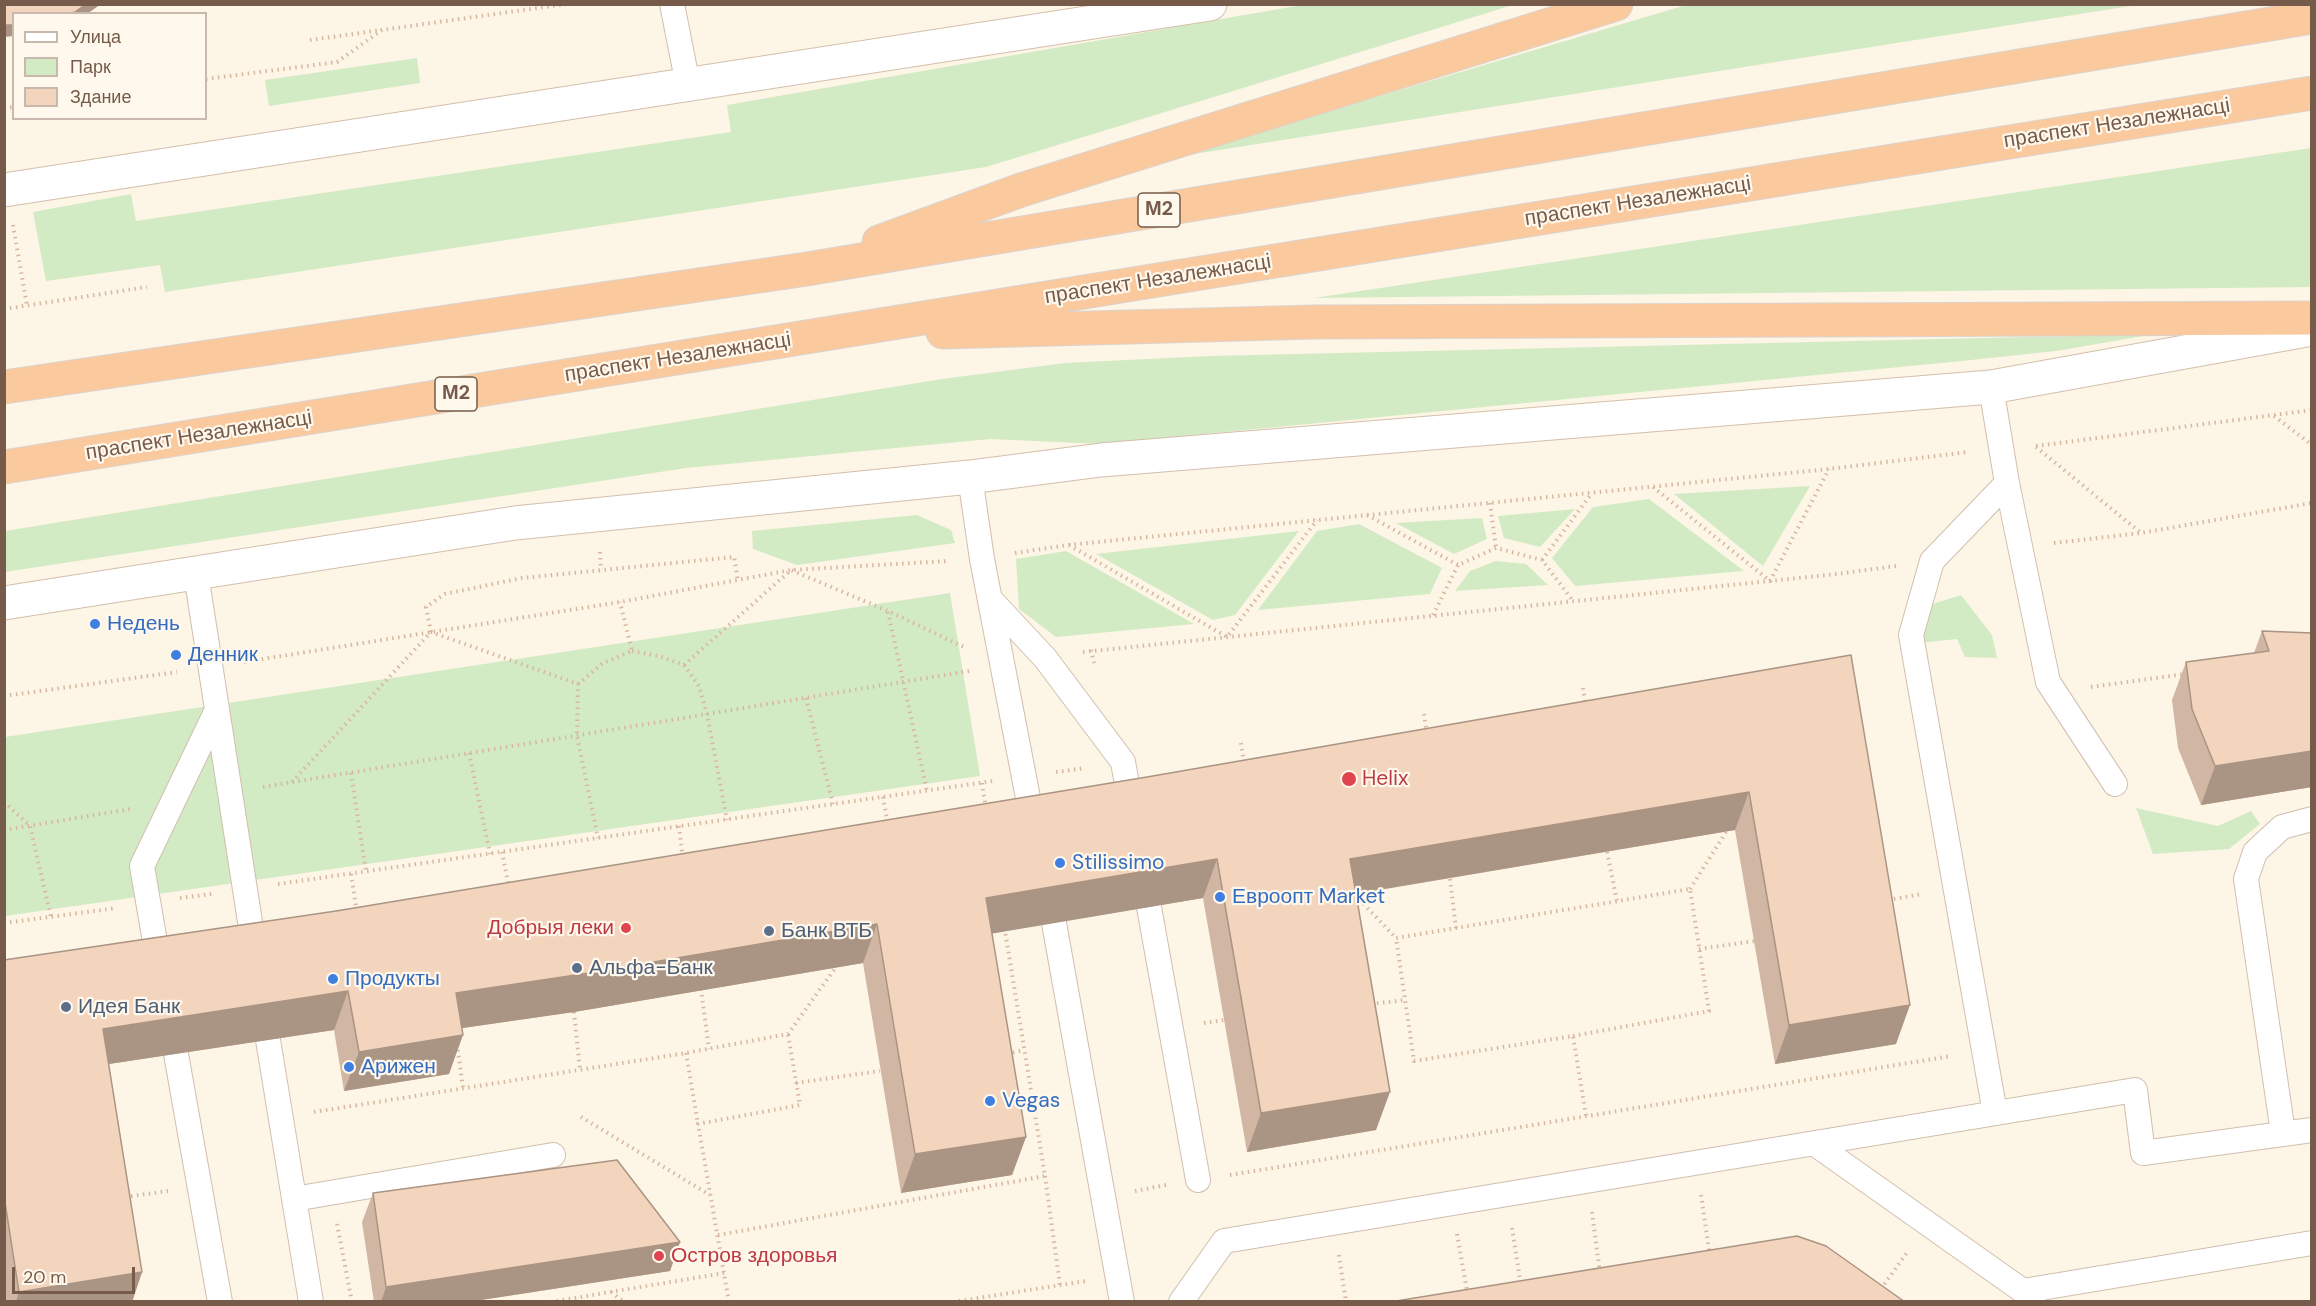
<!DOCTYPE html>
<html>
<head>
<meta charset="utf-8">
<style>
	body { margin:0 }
	#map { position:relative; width:2316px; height:1306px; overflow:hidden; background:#fdf5e6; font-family:"DM Sans",sans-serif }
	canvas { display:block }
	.frame { position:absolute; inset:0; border:6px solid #775b4a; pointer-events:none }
	.legend { position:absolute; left:12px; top:12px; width:195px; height:108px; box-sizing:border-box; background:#fff8ed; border:2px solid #c9b9ac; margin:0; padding:8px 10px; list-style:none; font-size:18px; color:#775b4a }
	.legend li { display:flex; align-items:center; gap:12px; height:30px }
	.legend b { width:30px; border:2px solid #c9b9ac }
	.scale { position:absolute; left:12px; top:1267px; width:123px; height:27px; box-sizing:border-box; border:3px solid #775b4a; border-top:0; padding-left:8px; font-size:18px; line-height:21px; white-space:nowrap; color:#775b4a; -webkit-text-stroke:4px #fff8ed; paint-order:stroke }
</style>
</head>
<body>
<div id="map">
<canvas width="2316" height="1306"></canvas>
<div class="frame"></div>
<ul class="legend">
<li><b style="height:8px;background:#fff"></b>Улица</li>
<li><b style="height:16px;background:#d3ebc4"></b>Парк</li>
<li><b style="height:16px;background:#f3d4bd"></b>Здание</li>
</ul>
<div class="scale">20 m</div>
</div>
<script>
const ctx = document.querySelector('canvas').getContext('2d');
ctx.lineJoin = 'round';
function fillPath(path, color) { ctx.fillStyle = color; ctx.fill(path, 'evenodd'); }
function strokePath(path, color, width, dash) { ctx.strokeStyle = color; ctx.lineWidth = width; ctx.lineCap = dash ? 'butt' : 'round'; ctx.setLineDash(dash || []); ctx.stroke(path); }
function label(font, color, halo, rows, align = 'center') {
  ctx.font = font + ' "DM Sans",sans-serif'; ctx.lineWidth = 4.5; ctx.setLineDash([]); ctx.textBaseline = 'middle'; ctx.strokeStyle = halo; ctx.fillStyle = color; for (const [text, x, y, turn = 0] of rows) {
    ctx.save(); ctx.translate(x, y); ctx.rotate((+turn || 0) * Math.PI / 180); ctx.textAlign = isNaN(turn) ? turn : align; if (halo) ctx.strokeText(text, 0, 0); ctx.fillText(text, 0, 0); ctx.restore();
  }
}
const green = new Path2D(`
	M1302 5H1513L986 167 165 292 160 265 46 281 33 212 131 194 136 221 731 132 727 105Z
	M1686 5H2137L1175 157Z
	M417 58 420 83 269 106 265 80Z
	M2311 148V287L1314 298Z
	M2155 334 2056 351 1962 361 1100 444 990 439 686 468 5 572V531L942 379 1065 363 1210 356Z
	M1810 486 1763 566 1674 494Z
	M1649 499 1744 571 1575 586 1552 558 1593 507Z
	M1575 509 1540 547 1504 538 1498 516Z
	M917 515 951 530 955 543 797 565 753 549 752 531Z
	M1482 518 1487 539 1454 554 1396 523Z
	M1359 524 1442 568 1430 594 1258 610 1317 531Z
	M1299 531 1235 615 1213 620 1096 554Z
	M1066 551 1194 624 1056 637 1019 609 1016 559Z
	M1496 561 1526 564 1548 585 1455 591 1470 571Z
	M950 593 980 776 5 916V737Z
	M1961 595 1992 635 1997 658 1965 657 1957 639 1919 643 1923 607Z
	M2136 808 2218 826 2251 811 2260 824 2229 849 2153 854Z`);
const path = new Path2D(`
	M310 40 382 30
	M206 79 337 62 382 30 566 4
	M4 108 14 107
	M13 225 27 306
	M4 309 147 287
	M2274 416 2312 445
	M2036 446 2312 410
	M2036 447 2141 533
	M1653 487 1770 581 1829 469
	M1490 503 1496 548
	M1367 515 1458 565
	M2054 543 2141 533 2312 503
	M1069 545 1227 637 1317 520
	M600 552 601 570
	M1015 553 1068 545 1829 469 1968 452
	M1542 560 1592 493
	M888 612 927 791
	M1433 615 1458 565 1496 548 1542 560 1573 601
	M431 632 426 607 445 594 522 578 734 557 738 580
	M1091 650 1095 666
	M632 651 659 656 684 665 791 570 888 611 964 647
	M1083 652 1837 574 1896 566
	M244 662 620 602 791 570 948 561
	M684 665 699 686 707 714 727 820
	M578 684 603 663 632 651 620 602
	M2091 687 2185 674
	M1583 688 1586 706
	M4 696 177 672
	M806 698 833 804
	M1424 714 1427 734
	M1241 743 1244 763
	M469 753 490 854
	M1056 772 1085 768
	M351 773 366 871
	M292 782 431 632 578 684 577 736 598 838
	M982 783 986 809
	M263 787 969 671
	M883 797 888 825
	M4 802 30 826 51 917
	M679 826 683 859
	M4 830 131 809
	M502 852 509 888
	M1607 852 1617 901
	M351 874 357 913
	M1450 879 1456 928
	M278 884 993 781
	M1690 889 1726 832
	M1355 895 1396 938
	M180 898 212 894
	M1888 900 1922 894
	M4 923 117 908
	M1699 949 1755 941
	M701 989 709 1049
	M1371 1004 1405 1000
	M574 1012 580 1070
	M1204 1023 1224 1020
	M1573 1036 1709 1011 1690 889 1396 938 1414 1061 1573 1036 1586 1116
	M457 1044 463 1088
	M686 1053 698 1124
	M1007 1054 1024 1050
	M796 1083 880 1071
	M314 1112 686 1053 788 1034 836 967
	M581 1117 710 1195
	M1230 1175 1951 1056
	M1045 1176 1060 1285
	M1135 1191 1166 1185
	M1701 1195 1710 1256
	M125 1197 168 1191
	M1592 1212 1600 1273
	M337 1224 352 1302
	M1512 1228 1521 1286
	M1457 1234 1469 1302
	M718 1235 1045 1176 1005 931
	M1339 1255 1346 1302
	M1881 1289 1908 1251
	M611 1292 624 1302
	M551 1302 724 1273
	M729 1302 698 1124 800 1105 788 1034
	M953 1302 1086 1281`);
const service = new Path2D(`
	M672 4 688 85
	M1991 387 2007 483 2048 682 2115 784
	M970 477 982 559 1034 829
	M196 574 255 954
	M990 599 1045 658 1123 762 1132 812
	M1149 907 1198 1180
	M1054 923 1122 1302
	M160 971 142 866 217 710
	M268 1040 311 1302
	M176 1054 220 1302
	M1995 1113 1911 635 1932 561 2007 483
	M2283 1133 2246 879 2255 852 2282 827 2312 819
	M1815 1144 2023 1291 2034 1302
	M294 1199 553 1155
	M2023 1291 2312 1243
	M1181 1302 1224 1241 2135 1090 2143 1153 2312 1130`);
const secondary = new Path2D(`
	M4 190 1210 4
	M4 603 515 523 970 477 1101 460 1991 387 2312 329`);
const trunk = new Path2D(`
	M879 242 1021 190 1616 4
	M943 332 1314 322 2312 318
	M4 387 807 269 2312 17
	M4 467 2312 93`);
const wall = new Path2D(`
	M2262 631 2312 633V787L2201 805 2178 748 2172 700 2186 662 2254 653Z
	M1851 655 1896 1044 1775 1064 1735 830 1356 894 1376 1130 1247 1152 1203 898 992 933 1026 1137 1012 1175 901 1193 863 963 574 1012 462 1028 449 1074 344 1091 334 1030 109 1064 142 1272 132 1302H4V960L336 911 1147 777Z
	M373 1193 680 1242 670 1271 468 1302H374L362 1222Z`);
const shadedWall = new Path2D(`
	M86 4H101L87 14H68Z
	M4 25H14V36L4 37Z
	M2312 751V787L2201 805 2215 766Z
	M1749 792 1735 830 1336 897 1350 859Z
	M1217 859 1203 898 972 937 986 898Z
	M877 924 863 963 574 1012 442 1031 456 993Z
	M348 991 334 1030 89 1067 103 1029Z
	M1910 1005 1896 1044 1775 1064 1789 1025Z
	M463 1035 449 1074 344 1091 359 1052Z
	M1390 1092 1376 1130 1247 1152 1261 1113Z
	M1026 1137 1012 1175 901 1193 915 1154Z
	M680 1242 670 1271 468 1302H381L386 1287Z
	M142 1272 132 1302H16L19 1292Z`);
const building = new Path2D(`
	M4 4H86L75 12 68 14H14V25H4Z
	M2262 631 2312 633V751L2215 766 2192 709 2186 662 2269 651Z
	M1851 655 1910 1005 1789 1025 1749 792 1350 859 1390 1092 1261 1113 1217 859 986 898 1026 1137 915 1154 877 924 589 973 456 993 463 1035 359 1052 348 991 103 1029 142 1272 19 1292 4 1196V960L336 911 1147 777Z
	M617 1160 680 1242 386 1287 373 1193Z
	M1797 1236 1826 1246 1905 1302H1390Z`);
const markers = [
	[95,624,6,"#3f7fe0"],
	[176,655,6,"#3f7fe0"],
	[1349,779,8,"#e0444e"],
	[1060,863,6,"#3f7fe0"],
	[1220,897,6,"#3f7fe0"],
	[626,928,6,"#e0444e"],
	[769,931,6,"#5c6f8a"],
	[577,968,6,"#5c6f8a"],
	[333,979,6,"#3f7fe0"],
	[66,1007,6,"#5c6f8a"],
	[349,1067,6,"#3f7fe0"],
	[990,1101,6,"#3f7fe0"],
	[659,1256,6,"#e0444e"]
];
const shields = [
	[1159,210,42],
	[456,394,42]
];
const shieldNames = [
	["М2",1159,210],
	["М2",456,394]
];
const streetNames = [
	["праспект Незалежнасці",2117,124,-9],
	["праспект Незалежнасці",1638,202,-9],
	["праспект Незалежнасці",1158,280,-9],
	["праспект Незалежнасці",678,358,-9],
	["праспект Незалежнасці",199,436,-9]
];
const shopNames = [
	["Недень",107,624],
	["Денник",188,655],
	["Stilissimo",1072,863],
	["Евроопт Market",1232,897],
	["Продукты",345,979],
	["Арижен",361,1067],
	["Vegas",1002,1101]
];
const healthNames = [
	["Helix",1362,779],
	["Добрыя леки",614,928,"right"],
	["Остров здоровья",671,1256]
];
const serviceNames = [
	["Банк ВТБ",781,931],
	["Альфа-Банк",589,968],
	["Идея Банк",78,1007]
];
fillPath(green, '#d3ebc4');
strokePath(service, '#d1bfae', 26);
strokePath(secondary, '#d4bfac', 35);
strokePath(trunk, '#dcd4d0', 35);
strokePath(path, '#d8b7a0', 4, [1.5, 4.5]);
strokePath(service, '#fff', 24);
strokePath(secondary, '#fff', 33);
strokePath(trunk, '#fac99d', 33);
fillPath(wall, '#d1b6a3');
fillPath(shadedWall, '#aa9484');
fillPath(building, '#f3d4bd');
strokePath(building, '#aa9484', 1.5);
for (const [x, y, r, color] of markers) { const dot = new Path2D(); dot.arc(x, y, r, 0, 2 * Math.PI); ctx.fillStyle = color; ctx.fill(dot); strokePath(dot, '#fff8ed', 2); }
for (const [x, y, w] of shields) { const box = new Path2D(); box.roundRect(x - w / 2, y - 17, w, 34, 4.5); ctx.fillStyle = '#fff8ed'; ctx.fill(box); strokePath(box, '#775b4a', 1.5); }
label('bold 20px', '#775b4a', null, shieldNames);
label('21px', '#775b4a', '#fff8ed', streetNames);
label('21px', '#366cbe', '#fff8ed', shopNames, 'left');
label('21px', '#be3a42', '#fff8ed', healthNames, 'left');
label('21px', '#4e5e75', '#fff8ed', serviceNames, 'left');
</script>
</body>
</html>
